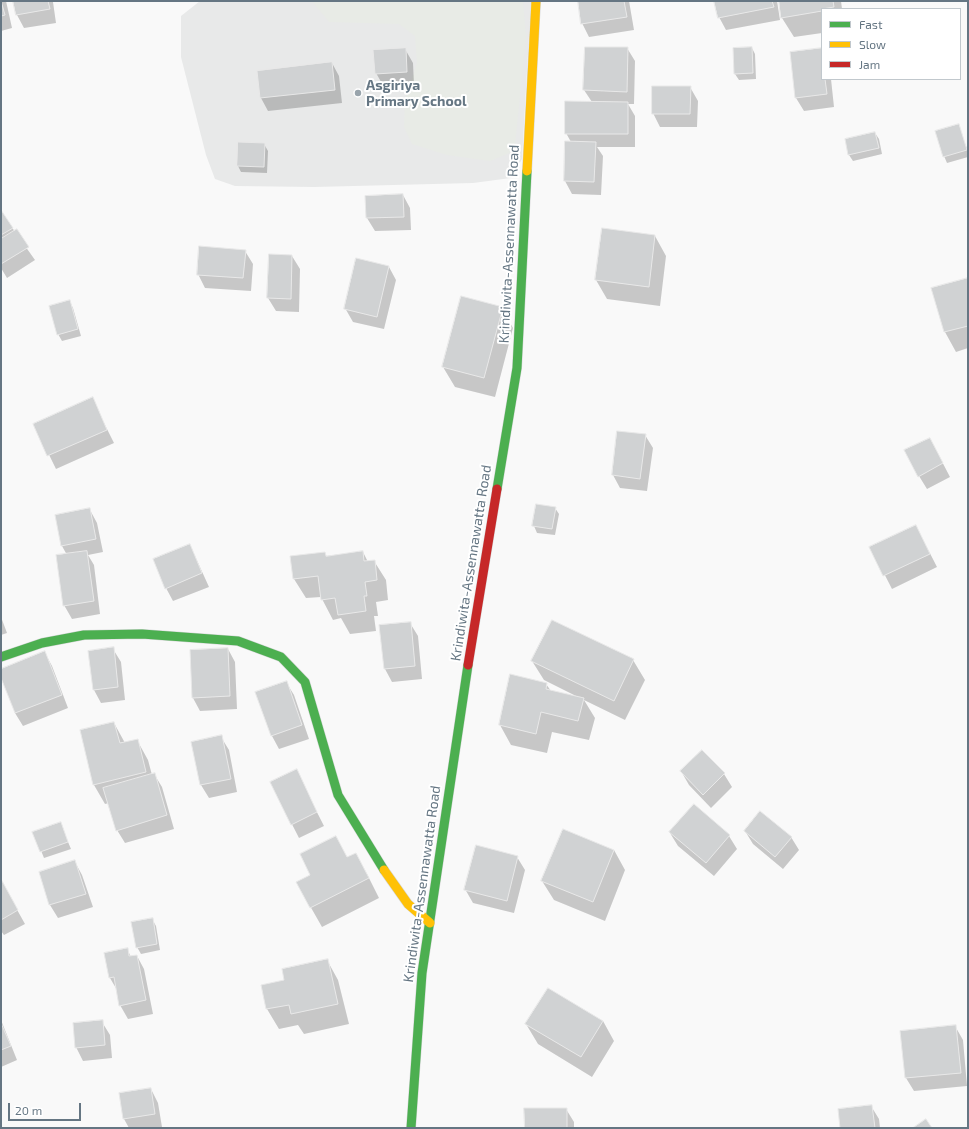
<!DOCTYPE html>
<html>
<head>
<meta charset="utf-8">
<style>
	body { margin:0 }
	#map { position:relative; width:969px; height:1129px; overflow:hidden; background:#f9f9f9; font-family:"Exo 2",sans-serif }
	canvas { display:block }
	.frame { position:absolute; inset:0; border:2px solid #657683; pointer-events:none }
	.legend { position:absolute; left:821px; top:8px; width:140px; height:72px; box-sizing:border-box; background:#fff; border:1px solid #c1c8cd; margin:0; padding:5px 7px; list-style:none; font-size:12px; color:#657683 }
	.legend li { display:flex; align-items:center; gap:8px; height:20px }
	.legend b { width:20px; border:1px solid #c1c8cd }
	.scale { position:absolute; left:8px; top:1103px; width:73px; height:18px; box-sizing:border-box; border:2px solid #657683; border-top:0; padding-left:5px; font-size:12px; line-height:14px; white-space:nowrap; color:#657683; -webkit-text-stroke:3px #fff; paint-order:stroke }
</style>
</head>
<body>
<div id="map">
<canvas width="969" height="1129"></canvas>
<div class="frame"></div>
<ul class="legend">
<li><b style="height:5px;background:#4caf50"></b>Fast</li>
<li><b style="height:5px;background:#ffc107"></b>Slow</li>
<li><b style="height:5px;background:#c62828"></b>Jam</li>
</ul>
<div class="scale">20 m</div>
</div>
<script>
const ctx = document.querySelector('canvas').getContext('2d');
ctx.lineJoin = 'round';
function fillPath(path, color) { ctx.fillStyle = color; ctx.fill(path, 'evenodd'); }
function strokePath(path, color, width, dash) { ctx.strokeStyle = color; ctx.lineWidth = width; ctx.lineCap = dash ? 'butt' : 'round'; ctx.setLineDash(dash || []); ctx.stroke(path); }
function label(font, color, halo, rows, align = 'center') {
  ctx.font = font + ' "Exo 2",sans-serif'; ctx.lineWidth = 4; ctx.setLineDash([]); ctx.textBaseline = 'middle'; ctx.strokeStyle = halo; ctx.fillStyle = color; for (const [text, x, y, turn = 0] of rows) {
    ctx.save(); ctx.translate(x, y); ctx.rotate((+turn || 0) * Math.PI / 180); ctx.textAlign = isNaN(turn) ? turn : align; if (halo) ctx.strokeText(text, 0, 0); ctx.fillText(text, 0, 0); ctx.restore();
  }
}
const built = new Path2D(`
	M200 1H531L522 159 511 178 473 183 314 187 235 186 215 179 206 155 181 57V16Z`);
const green = new Path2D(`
	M312 1H523L526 37 515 145 512 152 490 161 447 155 412 144 404 127 405 100 417 63 415 36 399 24 329 22Z`);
const shadow = new Path2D(`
	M1 1H6L12 28 1 31Z
	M14 1H58L53 2 56 23 24 28 17 15Z
	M579 1H629L634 30 589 37 582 23Z
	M715 1H777L780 20 726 30 719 17Z
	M780 1H841L842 9H822V33L794 37 782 18Z
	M585 48H627L635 61 634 104H628L635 116V147H597L603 156 601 195 572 194 565 181 571 142 566 133 592 102 584 90Z
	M752 48 755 54 756 79 739 80 735 74Z
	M405 49 413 63 414 85 384 87 376 73Z
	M822 51V79H831L834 107 804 111 796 98Z
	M332 63 339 76 342 103 268 111 261 98 258 72Z
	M690 87 698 101 697 127H660L653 113Z
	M958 126 968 151V157L947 163 944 156Z
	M875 133 879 139 882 154 853 161 849 155Z
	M264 144 268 151 267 173 241 172 238 166Z
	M403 195 410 208 411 230 375 231 367 218 366 197Z
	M1 212 35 260 7 278 1 268Z
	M655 236 666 256 660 306 607 299 596 280Z
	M245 251 253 264 251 291 205 288 198 274Z
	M270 256H292L300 269 299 312 276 311 268 298Z
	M389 267 396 280 384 329 353 322 345 308Z
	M968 279V348L956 352 945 332 933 289Z
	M70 302 73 308 81 336 62 341 58 334Z
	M502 308 513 328 495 397 455 387 443 367Z
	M92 399 114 443 56 469 34 424Z
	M645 435 653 448 647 491 620 488 613 475Z
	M937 452 950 477 927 489 919 476Z
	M555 508 559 514 555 535 537 533 534 526Z
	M90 510 97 523 103 552 88 555 94 565 100 614 72 619 64 605 67 555 62 546Z
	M916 526 937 567 892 589 871 548Z
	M190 545 209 587 173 601 166 588Z
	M363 552 368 562 374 561 386 580 388 600 376 602 378 616H374L376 631 350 634 341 618 333 620 321 597 306 598 294 579 325 553 327 557Z
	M1 617 7 633 1 635Z
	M410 623 418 636 422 679 392 682 385 669 380 626Z
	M113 649 121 662 125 700 101 703 94 690Z
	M228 649 235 662 237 709 200 711 193 698Z
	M45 653 52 666 68 708 23 726 15 713 1 675V670Z
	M633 660 645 680 625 720 584 700 595 718 589 740 552 732 547 753 511 745 500 725 546 684 551 691 576 696 544 680 532 661Z
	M286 682 294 695 309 739 279 749 272 736 257 692Z
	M114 723 125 743 137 740 148 760 152 775 154 774 162 787 174 829 125 843 117 830 109 803 105 804 94 785Z
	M221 737 229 750 237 792 209 798 201 785 192 742Z
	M702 751 724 774 732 787 711 808 689 785 681 771Z
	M296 771 324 826 299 838 271 783Z
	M60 823 71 849 44 858 34 833Z
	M745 831 791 837 799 850 783 869 753 844Z
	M670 833 729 836 737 849 714 876 678 846Z
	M614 850 625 870 605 921 554 900 542 881Z
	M517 857 525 870 514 913 473 903 465 889Z
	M347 858 367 874 379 898 322 927 297 883Z
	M75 862 82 875 93 907 58 918 50 905 40 873Z
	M1 881 25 924 4 935 1 931Z
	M152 919 156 926 160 950 141 954 137 947Z
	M127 949 131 957 137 956 144 969 153 1014 128 1019 120 1005 117 990 110 978Z
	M327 960 338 980 349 1024 304 1034 298 1025 279 1029 267 1009 262 986 285 981Z
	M1 1020 17 1060 1 1067Z
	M603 1021 614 1041 592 1077 538 1044 526 1024Z
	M102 1022 110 1035 112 1058 83 1061 76 1047Z
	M955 1026 963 1040 967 1086 914 1091 906 1078 901 1032Z
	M151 1089 158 1103 162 1127 129 1128 124 1119Z
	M871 1106 879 1119 880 1128H841Z
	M566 1109 574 1122V1128H526Z`);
const building = new Path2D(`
	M1 1 5 15 1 16Z
	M13 1H48L50 9 16 15Z
	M578 1H624L627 17 581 24Z
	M714 1H772L774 7 718 18Z
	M779 1H833L834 7 822 9V11L781 18Z
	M585 47H628L627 92 583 90Z
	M752 47 753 73 734 74 733 48Z
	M406 48 407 72 375 74 373 50Z
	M822 48V79H825L827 94 795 98 790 52Z
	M332 62 335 90 260 98 257 71Z
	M652 86H691L690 114H652Z
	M565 101 628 102V134H565Z
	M959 124 967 150 943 157 935 131Z
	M875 132 879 148 848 155 845 139Z
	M565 141 596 142 594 182 564 181Z
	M238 142 265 143 264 167 237 166Z
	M403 194 404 217 366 218 365 196Z
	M1 210 13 228 1 235Z
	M602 228 655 235 649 287 595 280Z
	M17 229 29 247 1 264V239Z
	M199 246 246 250 243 278 197 275Z
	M269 254 292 255 291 299 267 298Z
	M356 258 389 266 377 317 344 309Z
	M968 278V326L944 332 931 288Z
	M461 296 503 307 484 378 442 367Z
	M70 300 78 329 57 335 49 306Z
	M93 397 107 430 47 456 33 424Z
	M617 431 646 434 640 479 612 475Z
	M930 438 943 463 918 477 904 450Z
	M536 504 556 507 552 529 532 526Z
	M90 508 96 539 61 546 55 515Z
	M916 525 930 554 883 576 869 547Z
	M190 544 202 573 165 589 153 559Z
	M87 551 94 601 63 606 56 555Z
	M363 551 364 561 375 560 377 580 365 582 367 596H364L366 611 338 615 335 598 321 600 318 576 293 579 290 556 325 552 326 556Z
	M552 620 634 659 614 701 531 661Z
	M411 622 415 666 384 669 379 625Z
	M114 647 118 687 93 690 88 651Z
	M228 648 230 696 192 698 190 650Z
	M45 651 62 695 15 713 1 678V669Z
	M510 674 547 683 546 689 584 698 578 721 541 712 536 734 499 725Z
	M287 681 302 725 271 736 255 692Z
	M114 722 120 743 138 739 146 772 93 785 80 730Z
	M222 735 231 779 200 785 191 742Z
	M702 750 725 773 703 795 680 771Z
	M297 769 317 812 291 825 270 782Z
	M155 773 167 815 116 831 103 788Z
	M694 804 730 835 706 863 669 832Z
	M760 811 792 837 775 857 744 831Z
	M61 822 68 842 40 852 32 832Z
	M563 829 614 850 593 902 541 881Z
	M336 836 347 857 356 853 369 878 310 908 296 882 310 875 300 854Z
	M476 845 518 856 507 901 464 890Z
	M75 860 86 894 49 905 39 872Z
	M1 879 18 910 1 920Z
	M153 918 157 944 136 948 131 922Z
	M128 948 129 956 137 955 146 1000 119 1006 114 977 109 978 104 953Z
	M328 959 338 1004 291 1014 289 1005 266 1009 261 985 284 980 282 969Z
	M548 988 603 1021 581 1057 525 1024Z
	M103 1020 105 1045 75 1048 73 1023Z
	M1 1023 11 1046 1 1050Z
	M956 1025 961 1073 905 1078 900 1031Z
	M151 1088 155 1114 123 1119 119 1093Z
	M872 1105 875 1128H840L838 1109Z
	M524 1108H567V1128H525Z
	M926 1119 932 1128H913Z`);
const fast = new Path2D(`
	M497 489 517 368 527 171
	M1 657 42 643 84 635 142 634 238 641 281 657 305 682 338 795 384 870
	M411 1128 422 973 468 665`);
const slow = new Path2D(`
	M527 171 536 1
	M384 870 408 904 430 923`);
const jam = new Path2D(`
	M468 665 497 489`);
const markers = [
	[358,93,4,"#99a4ac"]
];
const poiNames = [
	["Asgiriya",366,85],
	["Primary School",366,101]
];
const streetNames = [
	["Krindiwita-Assennawatta Road",509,244,-87],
	["Krindiwita-Assennawatta Road",471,563,-81],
	["Krindiwita-Assennawatta Road",422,884,-82]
];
fillPath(built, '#e8e9e9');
fillPath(green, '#e8ebe6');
fillPath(shadow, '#0003');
fillPath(building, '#d0d2d3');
strokePath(building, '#e8e8e8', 1);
strokePath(fast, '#d5d6d7', 10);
strokePath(slow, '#d5d6d7', 10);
strokePath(jam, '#d5d6d7', 10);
strokePath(fast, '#4caf50', 9);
strokePath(slow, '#ffc107', 9);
strokePath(jam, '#c62828', 9);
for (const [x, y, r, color] of markers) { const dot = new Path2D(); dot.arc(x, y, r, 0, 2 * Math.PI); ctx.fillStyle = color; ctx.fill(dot); strokePath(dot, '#fff', 1.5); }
label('bold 14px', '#657683', '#fff', poiNames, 'left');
label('14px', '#657683', '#fff', streetNames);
</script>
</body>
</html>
